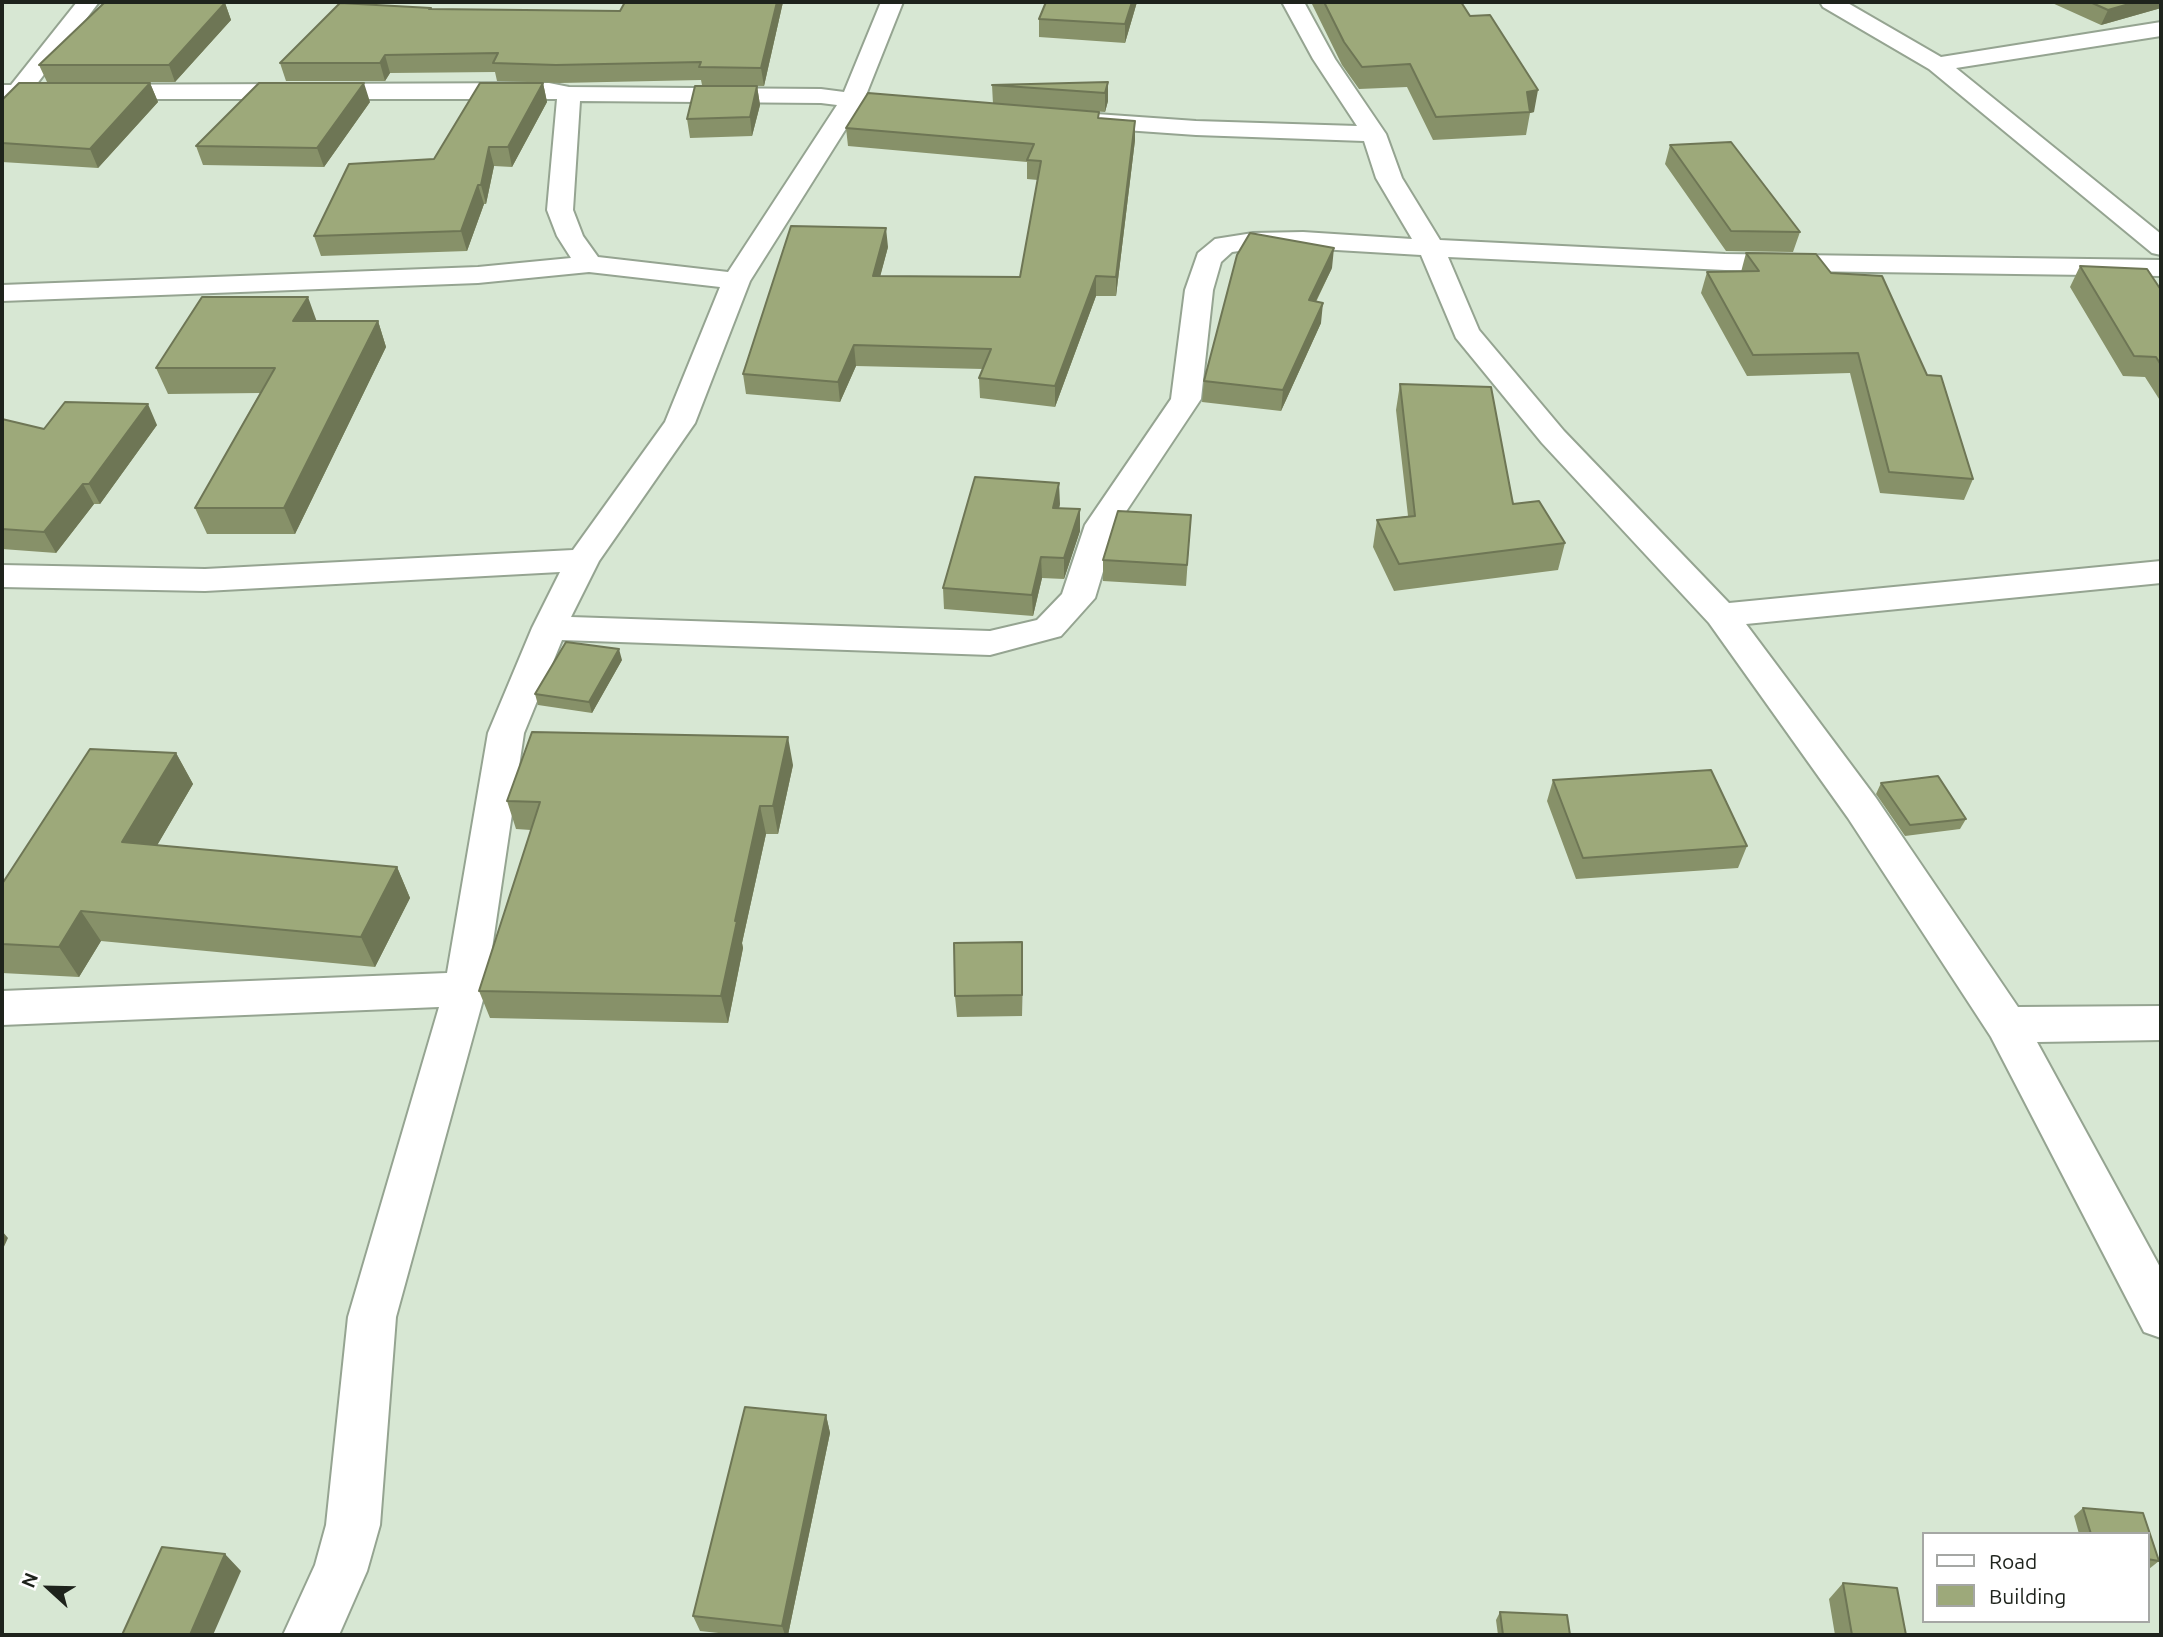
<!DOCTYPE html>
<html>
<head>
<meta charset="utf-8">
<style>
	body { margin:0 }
	#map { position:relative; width:2163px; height:1637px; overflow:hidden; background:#d7e7d3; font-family:Ubuntu,sans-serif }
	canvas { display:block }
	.frame { position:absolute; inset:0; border:4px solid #1e231c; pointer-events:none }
	.legend { position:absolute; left:1922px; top:1532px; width:228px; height:91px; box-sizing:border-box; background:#fff; border:2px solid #a5a7a4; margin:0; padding:9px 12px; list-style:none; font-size:21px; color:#1e231c }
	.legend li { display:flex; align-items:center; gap:14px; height:35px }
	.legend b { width:35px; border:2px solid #a5a7a4 }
	.north { position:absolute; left:14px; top:1553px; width:70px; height:70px; -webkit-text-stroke:5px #fff; paint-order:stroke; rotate:292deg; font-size:19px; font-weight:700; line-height:28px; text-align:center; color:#1e231c }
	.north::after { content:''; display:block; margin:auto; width:24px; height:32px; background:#1e231c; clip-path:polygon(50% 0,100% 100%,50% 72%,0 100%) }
</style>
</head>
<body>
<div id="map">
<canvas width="2163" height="1637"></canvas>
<div class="frame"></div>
<ul class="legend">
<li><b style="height:9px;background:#fff"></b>Road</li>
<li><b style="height:19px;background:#9da97a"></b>Building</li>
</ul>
<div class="north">N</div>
</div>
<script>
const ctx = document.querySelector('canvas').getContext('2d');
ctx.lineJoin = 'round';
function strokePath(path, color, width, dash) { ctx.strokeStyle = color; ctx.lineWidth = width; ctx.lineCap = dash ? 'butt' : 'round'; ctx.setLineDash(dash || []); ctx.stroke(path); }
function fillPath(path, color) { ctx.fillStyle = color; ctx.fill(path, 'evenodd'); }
const minor = new Path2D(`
	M77 2H99L36 85 549 83 569 87 821 89 844 92 881 2H903L866 95 884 98 888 103 884 108H859L750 281 695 423 599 561 571 617 990 631 1037 620 1062 594 1085 525 1171 399 1185 290 1198 253 1215 239 1253 233 1303 232 1412 239 1376 178 1364 141 1196 135 1082 127 1073 125 1070 120 1073 115 1082 113 1196 121 1357 126 1313 59 1282 2H1304L1335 59 1386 134 1402 178 1440 240 1725 254 2161 260V276L1725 270 1448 257 1479 330 1564 431 1729 603 2161 561V583L1746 624 1876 798 2018 1007 2161 1006V1040L2037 1042 2161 1269V1338L2144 1332 1991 1037 1848 818 1709 623 1542 443 1456 338 1421 255 1303 248 1253 249 1232 252 1221 262 1213 290 1201 399 1117 525 1095 598 1061 636 990 655 562 640 524 733 486 989 396 1317 380 1525 367 1571 339 1635H283L315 1565 326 1525 348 1317 439 1007 2 1025V991L447 973 488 733 532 628 560 572 205 591 2 587V565L205 569 573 550 665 422 720 287 589 272 478 283 2 301V285L478 267 571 258 557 236 547 210 557 99H25L16 110 2 111V85H11ZM580 101 821 103 837 105 728 272 598 257 583 236 573 210Z
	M1820 2H1846L1941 57 2161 22V36L1956 68 2161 234V255L2152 253 1929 69 1823 7Z`);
const wall = new Path2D(`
	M783 2 764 86 702 85 701 80 560 83 497 81 495 72 390 73 385 81H286L280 63 432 9 620 11Z
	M1046 2H1137L1125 43 1039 37V19Z
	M1311 2H1461L1534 112 1530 113 1526 135 1433 140 1407 87 1359 89 1342 65Z
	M2050 2H2161V8L2101 25Z
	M225 3 231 20 175 82H47L39 65Z
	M1108 82V101L1105 112 1033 107 1099 112V118L1135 121V140L1116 296H1096L1055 407 980 398 979 378 983 369 856 366 840 402 746 394 743 374 888 247 880 276 1020 277 1038 180 1027 179V162L848 146 846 128 993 104 992 85Z
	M150 83 158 102 98 168 2 162V100Z
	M543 83 547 102 512 167 494 166 486 204H484L467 251 321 256 314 236 434 159Z
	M757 86 760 105 752 136 690 138 687 119Z
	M370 102 324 167 203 165 196 146Z
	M1670 145 1800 232 1793 252 1726 251 1665 164Z
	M1746 253 1816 254 1973 479 1964 500 1880 493 1850 373 1747 376 1701 293 1707 272H1741Z
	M2080 266 2161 290V402L2145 377 2123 376 2070 287Z
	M1332 268 1316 302 1321 323 1281 411 1202 402 1204 381Z
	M317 321H378L386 347 295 534H207L195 508 260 393 168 394 156 368Z
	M1400 384 1513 504 1565 543 1558 570 1394 591 1373 547 1377 520 1408 516 1396 410Z
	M2 419 44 429 157 425 100 504H94L56 553 2 549Z
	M1060 504 1059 508 1080 509V531L1064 579 1042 578 1033 616 944 609 943 588Z
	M1191 515 1186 586 1103 581V560Z
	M622 660 592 713 538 705 535 694Z
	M176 753 193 784 157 845 397 867 410 898 375 967 101 941 79 977 2 973V884Z
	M793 765 778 834H766L742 943 743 948 728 1023 490 1018 479 991 531 830 516 829 507 801Z
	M1553 780 1747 846 1738 868 1576 879 1547 801Z
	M1881 783 1966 819 1960 829 1905 836 1876 794Z
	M1022 942V1016L957 1017 955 996Z
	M826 1415 830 1433 788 1635H737L700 1631 693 1616Z
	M2083 1508 2143 1513 2159 1561 2149 1569H2147V1534H2079L2074 1516Z
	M1843 1583 1906 1635H1835L1829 1599Z
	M1500 1612 1570 1635H1498L1496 1620Z`);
const shadedWall = new Path2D(`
	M777 2H783L764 86 761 68Z
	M1132 2H1137L1125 43V24Z
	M2136 2H2161V8L2101 25 2108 10Z
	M225 3 231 20 175 82 169 65Z
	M385 55 390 73 385 81 380 63Z
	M1108 82V101L1105 112V93Z
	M150 83 158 102 98 168 90 149Z
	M364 83 370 102 324 167 317 148Z
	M543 83 547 102 512 167 508 147Z
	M757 86 760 105 752 136 750 117Z
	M1538 90 1534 112 1530 113 1527 92Z
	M1135 121V140L1116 296V277Z
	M489 147 494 166 486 204 481 185Z
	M478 185 484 204 467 251 461 231Z
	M886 228 888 247 875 296 873 276Z
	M1334 248 1332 268 1306 321 1309 300Z
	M1096 276V296L1055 407V386Z
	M308 297 317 322 293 321Z
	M1323 303 1321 323 1281 411 1283 390Z
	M378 321 386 347 295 534 284 508Z
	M854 345 856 366 840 402 838 382Z
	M148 404 157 425 100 504 89 484Z
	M1059 483 1060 504 1054 529 1053 508Z
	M83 484 94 504 56 553 44 532Z
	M1080 509V531L1064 579V558Z
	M1041 557 1042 578 1033 616 1032 595Z
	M619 649 622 660 592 713 589 702Z
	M788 737 793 765 778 834 773 806Z
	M176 753 193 784 141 873 122 842Z
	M760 806 766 834 742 943 743 948 728 1023 721 996 735 921Z
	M397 867 410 898 375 967 361 937Z
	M81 911 101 941 79 977 59 947Z
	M1022 942 1023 963 1022 1016Z
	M2 1231 8 1238 2 1251Z
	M826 1415 830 1433 788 1635H785L782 1626Z
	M225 1554 241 1571 213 1635H190Z`);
const building = new Path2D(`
	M105 2H134L225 3 169 65H39Z
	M625 2H777L761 68 699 67 701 62 556 65 493 63 498 53 385 55 380 63H280L340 3 431 8 429 9 620 11Z
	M1046 2H1132L1125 24 1039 19Z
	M1324 2H1461L1470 16 1490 15 1538 90 1527 92 1530 112 1436 117 1410 64 1362 67 1344 42Z
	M2090 2H2136L2108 10Z
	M1108 82 1105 93 992 85Z
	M19 83H150L90 149 2 143V100Z
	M259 83H364L317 148 196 146Z
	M480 83H543L508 147H489L481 185H478L461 231 314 236 349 164 434 159Z
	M695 86H757L750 117 687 119Z
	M868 93 1099 112 1098 118 1135 121 1116 277 1096 276 1055 386 979 378 991 349 854 345 838 382 743 374 791 226 886 228 873 276 1020 277 1041 161 1027 160 1034 144 846 128Z
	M1731 142 1800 232 1731 231 1670 145Z
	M1250 233 1334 248 1309 300 1323 303 1283 390 1204 381 1237 255Z
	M1746 253 1816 254 1831 273 1882 276 1927 375 1941 376 1973 479 1889 472 1858 353 1753 355 1707 272 1759 271Z
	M2080 266 2147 269 2161 290V365L2156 357 2134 356Z
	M202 297H308L293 321H378L284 508H195L275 368H156Z
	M1400 384 1491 387 1513 504 1539 501 1565 543 1399 564 1377 520 1415 516Z
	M65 402 148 404 89 484H83L44 532 2 529V419L44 429Z
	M975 477 1059 483 1053 508 1080 509 1064 558 1041 557 1032 595 943 588Z
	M1118 511 1191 515 1187 565 1103 560Z
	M566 642 619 649 589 702 535 694Z
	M532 732 788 737 773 806H760L735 921H737L721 996 479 991 540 802 507 801Z
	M90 749 176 753 122 842 397 867 361 937 81 911 59 947 2 944V884Z
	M1711 770 1747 846 1583 858 1553 780Z
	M1938 776 1966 819 1910 825 1881 783Z
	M1022 942V995L955 996 954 943Z
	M745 1407 826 1415 782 1626 693 1616Z
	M2083 1508 2143 1513 2159 1561 2147 1559V1534H2091Z
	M162 1547 225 1554 190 1635H122Z
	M1843 1583 1897 1588 1906 1635H1852Z
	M1500 1612 1567 1615 1570 1635H1503Z`);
strokePath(minor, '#95a491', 4);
fillPath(minor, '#fff');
fillPath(wall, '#879169');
fillPath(shadedWall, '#6e7655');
fillPath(building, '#9da97a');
strokePath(building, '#6e7655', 2);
</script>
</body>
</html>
